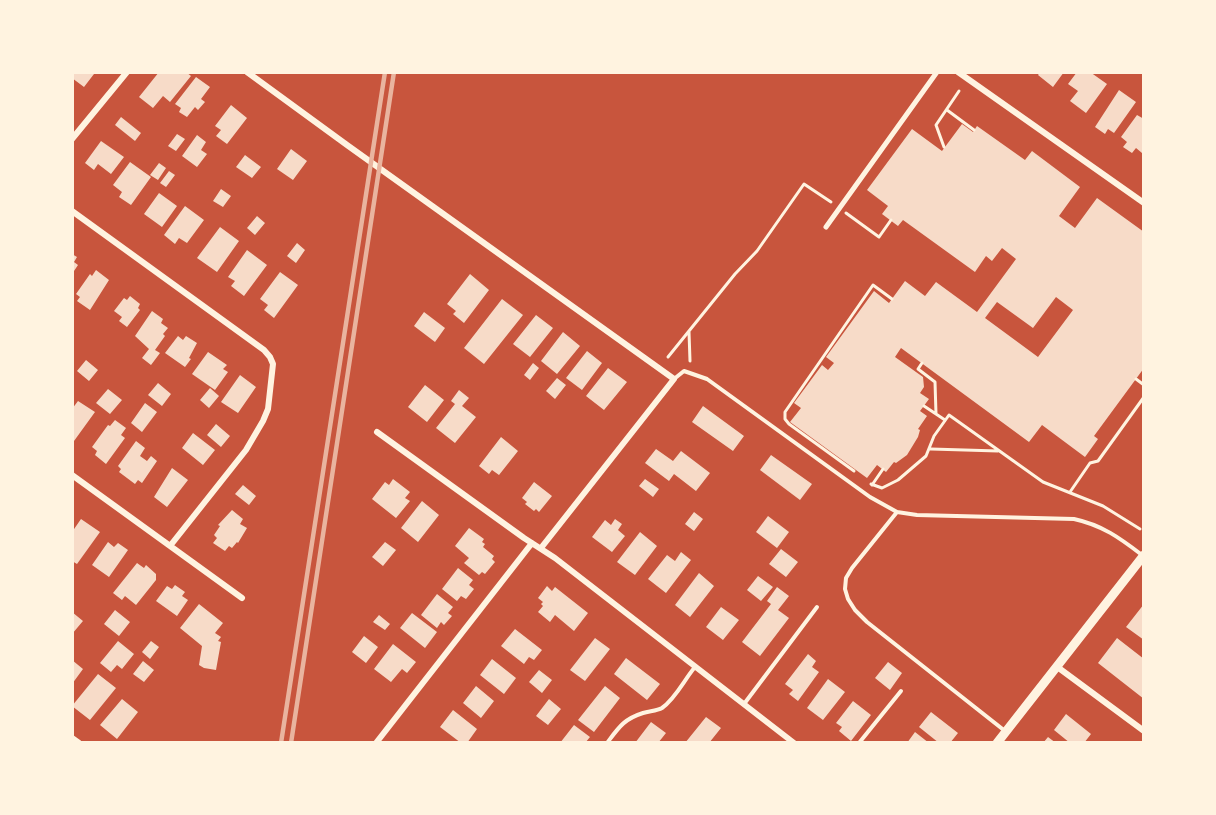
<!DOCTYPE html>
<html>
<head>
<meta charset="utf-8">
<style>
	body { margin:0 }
	#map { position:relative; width:1216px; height:815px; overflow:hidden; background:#c8553d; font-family:"Open Sans",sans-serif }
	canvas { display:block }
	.frame { position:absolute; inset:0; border:74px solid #fff3e0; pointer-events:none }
</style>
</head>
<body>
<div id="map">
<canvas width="1216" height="815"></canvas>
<div class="frame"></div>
</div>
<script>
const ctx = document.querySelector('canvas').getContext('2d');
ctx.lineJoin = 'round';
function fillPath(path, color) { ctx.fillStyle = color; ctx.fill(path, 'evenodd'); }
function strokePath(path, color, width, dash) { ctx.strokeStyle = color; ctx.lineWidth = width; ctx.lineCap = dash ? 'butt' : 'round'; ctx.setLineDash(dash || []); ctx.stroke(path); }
const building = new Path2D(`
	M72 72H92L94 74 84 87 72 78Z
	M159 72H186L191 76 170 102 163 96 153 108 139 97Z
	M1040 72H1064L1053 87 1038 75Z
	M1077 72H1090L1107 84 1086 113 1070 101 1078 91 1068 84Z
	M196 77 210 87 201 99 205 102 198 110 195 107 187 117 179 112 181 108 175 104Z
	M1119 90 1136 102 1114 133 1108 129 1105 134 1095 127Z
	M231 105 247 118 227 144 216 136 221 130 215 126Z
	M1137 115 1144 119V151L1142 153 1136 148 1132 153 1123 147 1127 142 1121 137Z
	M121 117 141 133 135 141 115 125Z
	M962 124 973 132 977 126 1025 160 1032 151 1080 187 1059 216 1075 228 1097 198 1144 232V368L1094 436 1098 439 1085 457 1042 425 1029 442 901 348 895 357 923 377 924 387 920 393 929 399 920 411 927 416 918 429 920 430 918 437 907 455 896 463 894 462 886 472 877 465 867 478 790 422 801 408 794 403 822 365 828 370 834 363 826 357 874 291 889 303 905 281 925 296 936 282 977 312 1016 259 1002 248 992 261 986 256 975 272 903 220 898 226 882 214 888 206 867 190 912 129 942 151ZM1056 297 1073 310 1038 357 985 318 997 302 1033 328Z
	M177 134 185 139 176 151 168 146Z
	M197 135 206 142 201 150 207 154 197 167 182 156Z
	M101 141 124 157 111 174 98 164 94 170 85 163Z
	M291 149 307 161 293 180 277 169Z
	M245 155 261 167 252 178 236 167Z
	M130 162 151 177 131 205 119 197 122 192 113 185Z
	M159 163 166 168 158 180 150 175Z
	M169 171 175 175 166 187 160 183Z
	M221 189 231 196 223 207 213 201Z
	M159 193 177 206 162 227 144 214Z
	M185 206 204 220 187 243 179 238 175 244 164 235Z
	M257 216 265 223 255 235 247 228Z
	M220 227 239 241 217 272 197 258Z
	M297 243 305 250 296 263 287 256Z
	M247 250 267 265 244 296 231 286 235 281 228 277Z
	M72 254 77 257 74 262 78 265 72 274Z
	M96 270 109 280 90 310 77 301 80 297 76 294 90 274 92 276Z
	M280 272 298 285 274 318 264 310 268 305 260 299Z
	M470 274 489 290 464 323 453 314 456 311 447 304Z
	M130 296 140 304 138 308 140 310 127 327 119 321 122 317 114 311 124 298 127 300Z
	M502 299 523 315 484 364 464 348Z
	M152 311 163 319 161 323 168 328 163 334 165 336 155 350 160 353 151 365 142 358 149 349 135 336Z
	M424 312 445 328 435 342 414 326Z
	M536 315 553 328 530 357 513 344Z
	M563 332 580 346 557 374 541 361Z
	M178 336 183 340 186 336 197 343 189 358 191 359 185 367 165 353Z
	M587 351 602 363 582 390 566 378Z
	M208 352 227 365 223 369 228 372 215 390 192 374Z
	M86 360 98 370 89 381 77 371Z
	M533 363 539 368 530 380 524 375Z
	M608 368 627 382 604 410 586 396Z
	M240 375 256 387 238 413 221 402Z
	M557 378 566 385 555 399 546 391Z
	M158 383 171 394 162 406 148 395Z
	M425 385 444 400 427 422 408 407Z
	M210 388 219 396 209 408 200 400Z
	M108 389 122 400 110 414 96 403Z
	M459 390 469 398 462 406 476 417 455 443 436 428 455 404 451 401Z
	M78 401 95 412 74 441 72 439V409Z
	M145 403 157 412 142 432 131 423Z
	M703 406 744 436 733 451 692 422Z
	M115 420 126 428 121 435 125 438 106 464 95 455 97 451 92 447 108 425 110 426Z
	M216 424 230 436 221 447 207 435Z
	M193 433 215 450 203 465 182 448Z
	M501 437 518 451 499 475 492 470 489 474 479 466Z
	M136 441 145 448 140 456 147 461 151 456 157 461 142 483 138 480 135 484 119 472 121 469 118 466Z
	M656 449 673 461 681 451 710 473 696 491 674 474 669 481 645 463Z
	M771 455 812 484 800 500 760 470Z
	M172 468 188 480 167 507 154 497Z
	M393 479 410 492 405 498 410 501 396 518 372 499 385 482 389 485Z
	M645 479 659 489 653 497 639 486Z
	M534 482 552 496 539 512 536 509 534 511 525 504 527 502 522 498Z
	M243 485 256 496 249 505 235 494Z
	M422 501 439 515 418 542 401 528Z
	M232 510 243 519 240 524 247 528 238 543 237 542 232 548 229 546 225 551 213 543 217 538 214 535 220 526 218 525Z
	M694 512 703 519 694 531 685 524Z
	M768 516 789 532 777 548 756 532Z
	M81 519 100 532 77 564 72 561V532Z
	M615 519 622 524 618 530 625 536 612 552 592 537 605 520 611 525Z
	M469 528 484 539 482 542 485 544 483 547 494 556 492 559 495 562 485 574 482 572 479 575 464 563 469 558 455 546Z
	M640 532 657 546 635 575 617 562Z
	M108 542 114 547 118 543 128 550 109 577 92 565Z
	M385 542 396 550 383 566 372 557Z
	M781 549 798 562 786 577 769 564Z
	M681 552 691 560 666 593 648 579 667 555 675 561Z
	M137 563 144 568 146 565 156 574V580L136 605 125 596 122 600 113 593Z
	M458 568 473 580 469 585 474 589 466 599 461 596 457 601 442 589Z
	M699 573 714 586 690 617 675 605Z
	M758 576 773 587 761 601 747 590Z
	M175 585 185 592 182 596 188 600 177 616 156 601 167 586 172 589Z
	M547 586 552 591 555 587 588 613 574 631 555 615 550 622 538 612 543 606 541 604 543 602 538 598Z
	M777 587 789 596 778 610 789 618 760 656 742 642 771 604 767 601Z
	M437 594 453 607 448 613 452 616 444 625 441 622 437 628 421 615Z
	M199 604 223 623 215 633 221 637 218 641 221 642 216 670 204 668 199 665 202 646 180 628Z
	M1144 604V640L1126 627Z
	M721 607 739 620 723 640 706 627Z
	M115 610 130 622 119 636 104 624Z
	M72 612 83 621 72 634Z
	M412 613 437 632 425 648 400 628Z
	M379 615 390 624 385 630 373 622Z
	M515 629 542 650 534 660 529 657 524 664 501 646Z
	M364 636 378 647 366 663 352 652Z
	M595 638 610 649 585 681 570 670Z
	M1117 638 1144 659V699L1098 663Z
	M118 641 134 654 122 669 117 665 111 672 100 663Z
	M151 641 159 647 150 659 142 652Z
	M393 644 416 662 407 673 402 669 391 682 374 669Z
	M808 654 816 661 812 667 819 672 798 701 789 694 793 690 785 684Z
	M626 658 660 684 647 700 614 674Z
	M492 659 516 678 504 694 480 675Z
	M72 660 83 669 72 684Z
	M143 661 154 670 144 682 133 674Z
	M888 662 902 673 890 690 875 678Z
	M539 670 552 680 542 693 529 682Z
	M98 674 116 688 90 720 72 706Z
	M828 679 845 692 823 720 807 708Z
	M476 686 494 701 481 718 463 703Z
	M605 686 620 698 594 732 578 720Z
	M122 699 138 712 117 739 100 725Z
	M549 699 561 709 548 725 536 716Z
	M853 701 871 715 851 741 839 731 842 727 836 723Z
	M453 710 477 729 467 743H461L440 727Z
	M931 712 958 733 950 743H939L919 727Z
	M1066 714 1091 734 1084 743H1070L1054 730Z
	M706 717 721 728 709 743H685Z
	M651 722 666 733 658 743H635Z
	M574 725 590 737 585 743H560Z
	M915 732 929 743H907Z
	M1048 737 1056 743H1043Z`);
const path = new Path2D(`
	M947 110 974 130
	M944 147 936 125 959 91
	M846 213 879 237 891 220
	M689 332 690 361
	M668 357 735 274 757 251 804 184 831 202
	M922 363 918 369 935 382 936 414 945 420
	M1136 379 1144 385
	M924 406 936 414
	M931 449 998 451
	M854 471 789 424 785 419V412L873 285 892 299
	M871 484 882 488 898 480 926 456 934 436 949 415 1043 482 1103 506 1140 529
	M872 485 883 469
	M1070 492 1090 463 1098 461 1144 397`);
const service = new Path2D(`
	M674 379 684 371 707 379 870 497 897 512 917 515 1074 519C1102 525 1120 538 1142 555
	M897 512 852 568 846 578 845 589 848 599 855 610 867 622 1005 731
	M744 704 817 607
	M607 743C619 727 624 719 643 713 649 711 657 711 662 708 676 698 684 680 695 667
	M859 743 901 691`);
const pedestrian = new Path2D(`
	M826 227 937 72`);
const minor = new Path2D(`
	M247 72 347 145 674 379 541 548
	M958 72 1144 203
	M72 139 127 72
	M72 211 264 350 270 357 273 364 268 409 263 421 246 450 170 546
	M377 432 524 538 555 558 794 743
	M72 475 242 598
	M1056 666 1144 731
	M72 738 79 743
	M376 743 532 543`);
const tertiary = new Path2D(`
	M997 743 1144 555`);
const rail = new Path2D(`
	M281 743 385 72
	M291 743 394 72`);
fillPath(building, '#f7dbc8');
strokePath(path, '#fff3e0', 3);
strokePath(service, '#fff3e0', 4);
strokePath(pedestrian, '#fff3e0', 5);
strokePath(minor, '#fff3e0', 6);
strokePath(tertiary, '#fff3e0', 9);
strokePath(rail, '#e9b49f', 4.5);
</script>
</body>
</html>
